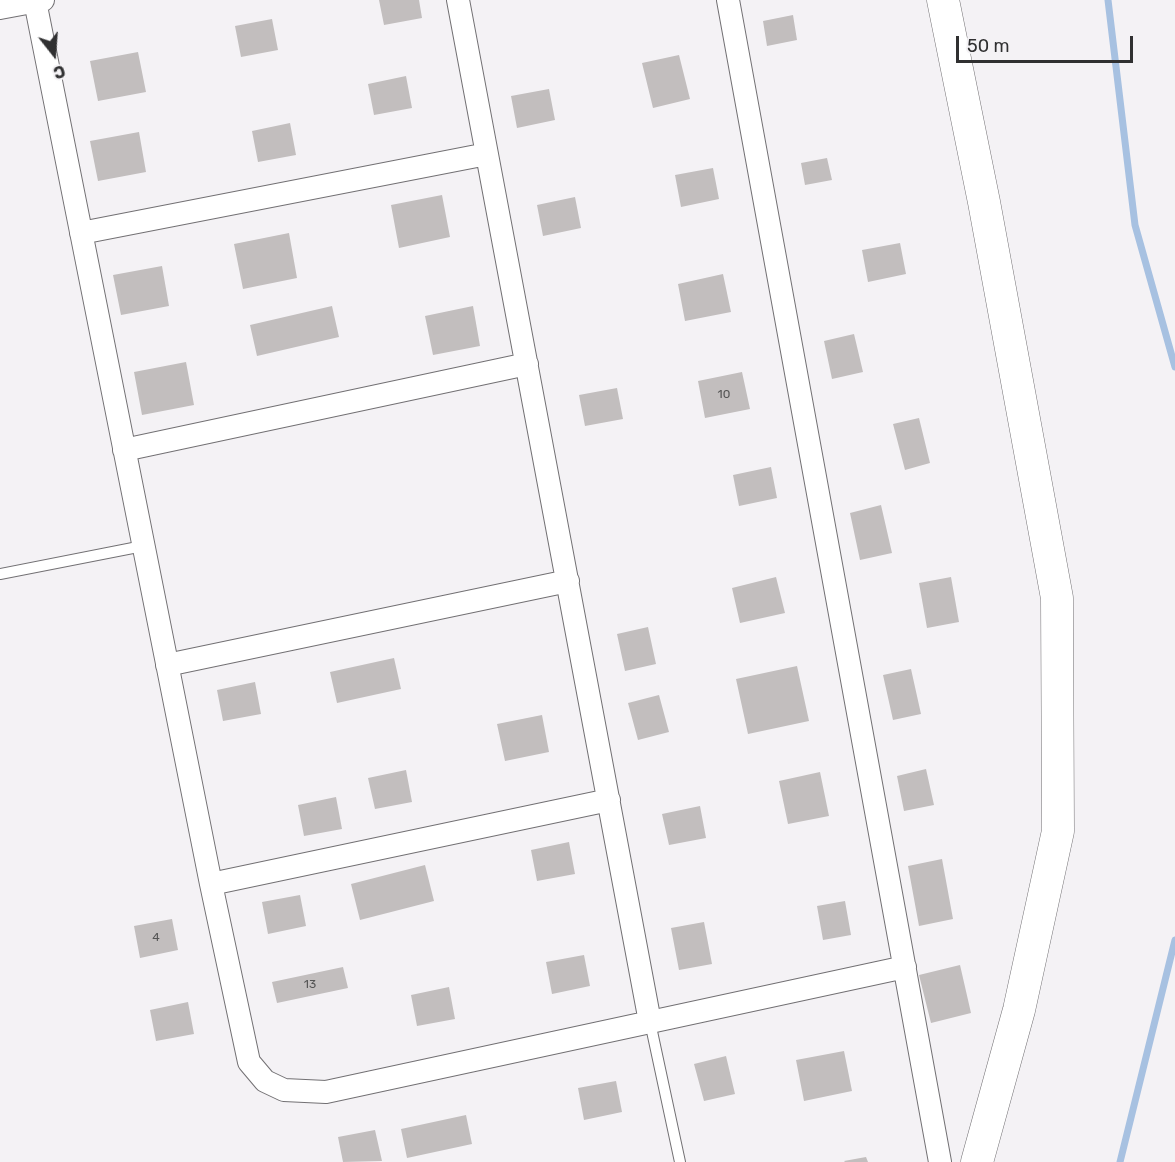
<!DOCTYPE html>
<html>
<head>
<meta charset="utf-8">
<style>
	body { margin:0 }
	#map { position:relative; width:1175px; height:1162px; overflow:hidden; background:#f4f2f5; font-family:Rubik,sans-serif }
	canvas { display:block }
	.north { position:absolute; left:24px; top:24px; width:60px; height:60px; -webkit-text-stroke:4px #f4f2f5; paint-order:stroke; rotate:163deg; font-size:16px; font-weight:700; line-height:24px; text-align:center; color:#303031 }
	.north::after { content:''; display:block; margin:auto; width:21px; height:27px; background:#303031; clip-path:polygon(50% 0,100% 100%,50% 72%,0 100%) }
	.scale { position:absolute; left:956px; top:36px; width:177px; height:27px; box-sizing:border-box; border:3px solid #303031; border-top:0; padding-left:8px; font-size:18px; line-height:21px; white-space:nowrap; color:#303031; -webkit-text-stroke:4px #f4f2f5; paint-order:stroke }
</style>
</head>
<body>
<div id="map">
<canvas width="1175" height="1162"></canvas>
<div class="north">С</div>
<div class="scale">50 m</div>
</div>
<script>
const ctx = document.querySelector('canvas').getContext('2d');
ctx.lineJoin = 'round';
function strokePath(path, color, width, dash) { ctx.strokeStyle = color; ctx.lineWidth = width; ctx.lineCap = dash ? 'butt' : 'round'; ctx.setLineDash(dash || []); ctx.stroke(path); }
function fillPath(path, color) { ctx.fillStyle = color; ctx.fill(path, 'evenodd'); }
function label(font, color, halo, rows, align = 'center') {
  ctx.font = font + ' Rubik,sans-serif'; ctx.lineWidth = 6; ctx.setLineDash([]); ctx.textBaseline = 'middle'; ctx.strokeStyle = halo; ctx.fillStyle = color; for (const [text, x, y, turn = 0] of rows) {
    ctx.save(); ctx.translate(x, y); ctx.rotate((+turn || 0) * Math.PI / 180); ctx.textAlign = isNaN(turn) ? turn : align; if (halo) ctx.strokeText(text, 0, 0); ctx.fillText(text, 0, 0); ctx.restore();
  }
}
const stream = new Path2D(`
	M1108 0 1135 225 1175 367
	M1120 1162 1175 940`);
const building = new Path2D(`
	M379 0H419L422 18 384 25Z
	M793 15 797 40 767 46 763 21Z
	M272 19 278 50 241 57 235 26Z
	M138 52 146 92 98 101 90 61Z
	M679 55 690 99 653 108 642 63Z
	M406 76 412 108 374 115 368 84Z
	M549 89 555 120 517 128 511 96Z
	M290 123 296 155 258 162 252 131Z
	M139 132 146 172 98 181 90 141Z
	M827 158 832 180 805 185 801 163Z
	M713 168 719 199 681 207 675 175Z
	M442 195 450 237 399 248 391 205Z
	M575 197 581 228 543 236 537 205Z
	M289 233 297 278 243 289 234 244Z
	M900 243 906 274 868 282 862 250Z
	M162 266 169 306 121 315 113 275Z
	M723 274 731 312 685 321 678 284Z
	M332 306 339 337 257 356 250 325Z
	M473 306 480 346 433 355 425 316Z
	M854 334 863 372 832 379 824 341Z
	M186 362 194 405 142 415 134 372Z
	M742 372 750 409 705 418 698 381Z
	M617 388 623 419 585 426 579 395Z
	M919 418 930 463 905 470 893 424Z
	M771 467 777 498 739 506 733 475Z
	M881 505 892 553 860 560 850 513Z
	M776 577 785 613 740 623 732 588Z
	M951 577 959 622 927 628 919 583Z
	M648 627 656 664 625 671 617 634Z
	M394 658 401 689 337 703 330 672Z
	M797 666 809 721 748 734 736 679Z
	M911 669 921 714 893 720 883 675Z
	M255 682 261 714 223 721 217 690Z
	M659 695 669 732 638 740 628 703Z
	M542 715 549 752 505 761 497 724Z
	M926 769 934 805 904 811 897 776Z
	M406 770 412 802 375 809 368 778Z
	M820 772 829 816 788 824 779 781Z
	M336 797 342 829 304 836 298 805Z
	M700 806 706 838 669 845 662 814Z
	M569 842 575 874 537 881 531 850Z
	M942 859 953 919 919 926 908 866Z
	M425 865 434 901 360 920 351 884Z
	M300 895 306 926 268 934 262 902Z
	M845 901 851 935 823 940 817 906Z
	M172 919 178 950 140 958 134 926Z
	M704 922 712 964 679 970 671 928Z
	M584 955 590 986 552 994 546 962Z
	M960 965 971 1013 931 1023 919 975Z
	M343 967 348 988 277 1003 272 982Z
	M449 987 455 1019 417 1026 411 995Z
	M188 1002 194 1034 156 1041 150 1010Z
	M844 1051 852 1091 804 1101 796 1060Z
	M726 1056 735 1094 704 1101 694 1064Z
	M616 1081 622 1112 584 1120 578 1088Z
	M466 1115 472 1144 407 1158 401 1129Z
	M375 1130 382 1161 343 1162 338 1137Z
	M866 1157 868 1162H845L844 1161Z`);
const lane = new Path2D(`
	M0 574 143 546
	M650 1022 680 1162`);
const street = new Path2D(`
	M458 0 650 1022
	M728 0 940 1162
	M35 1 211 884 249 1062 265 1081 284 1090 326 1092 905 967
	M0 8 43 0
	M81 233 487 154
	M124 450 527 364
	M167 665 568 581
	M211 884 609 800`);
const secondary = new Path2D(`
	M943 0 984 202 1057 598 1058 831 1019 1010 977 1162`);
const numberNames = [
	["10",724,395],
	["4",156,938],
	["13",310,985]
];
strokePath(stream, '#a7c1e1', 7);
fillPath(building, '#c2bebe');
strokePath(lane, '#727073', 12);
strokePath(street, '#727073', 24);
strokePath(secondary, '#727073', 33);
strokePath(lane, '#fff', 10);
strokePath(street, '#fff', 22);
strokePath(secondary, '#fff', 32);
label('12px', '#545454', null, numberNames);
</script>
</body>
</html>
